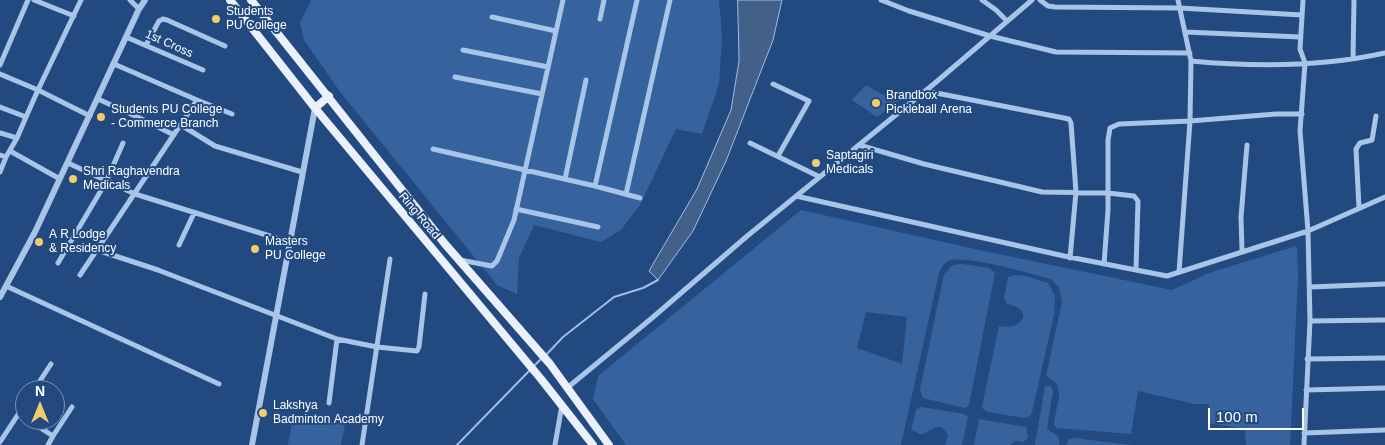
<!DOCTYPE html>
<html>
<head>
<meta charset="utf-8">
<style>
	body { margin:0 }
	#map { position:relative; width:1385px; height:445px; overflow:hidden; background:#224a81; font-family:Arial,sans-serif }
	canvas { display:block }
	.north { position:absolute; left:15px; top:380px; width:50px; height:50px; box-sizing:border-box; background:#224a81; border:1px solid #7a92b3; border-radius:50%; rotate:0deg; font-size:14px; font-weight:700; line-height:20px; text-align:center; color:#fff }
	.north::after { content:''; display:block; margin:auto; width:18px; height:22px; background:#f3cd6a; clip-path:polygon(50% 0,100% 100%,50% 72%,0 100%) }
	.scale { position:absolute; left:1208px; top:408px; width:96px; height:22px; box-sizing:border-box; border:2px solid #fff; border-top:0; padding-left:6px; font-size:15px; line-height:18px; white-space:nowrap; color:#fff; -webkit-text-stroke:4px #224a81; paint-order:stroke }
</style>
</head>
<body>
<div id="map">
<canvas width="1385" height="445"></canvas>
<div class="north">N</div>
<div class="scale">100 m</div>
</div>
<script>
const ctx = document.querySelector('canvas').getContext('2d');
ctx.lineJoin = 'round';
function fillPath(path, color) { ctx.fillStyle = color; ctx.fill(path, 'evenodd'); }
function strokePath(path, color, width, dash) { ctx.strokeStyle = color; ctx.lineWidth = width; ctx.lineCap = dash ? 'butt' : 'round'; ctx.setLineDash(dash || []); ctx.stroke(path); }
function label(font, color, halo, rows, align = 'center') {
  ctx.font = font + ' Arial,sans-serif'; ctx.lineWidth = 4; ctx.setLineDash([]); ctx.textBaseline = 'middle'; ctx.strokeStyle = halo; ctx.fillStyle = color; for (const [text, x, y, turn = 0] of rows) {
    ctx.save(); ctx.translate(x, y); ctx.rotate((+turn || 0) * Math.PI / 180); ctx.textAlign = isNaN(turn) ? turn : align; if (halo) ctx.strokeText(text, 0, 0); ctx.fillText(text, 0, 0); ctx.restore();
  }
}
const green = new Path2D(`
	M311 0H719L722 36 719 84 702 134 676 129 640 205 621 230 601 242 534 225 519 258 517 294 497 285 341 93 304 40 300 23Z
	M866 85 883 95 889 94 898 101 877 117 852 100Z
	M801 210 979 250 1172 290 1209 273 1296 246 1297 248 1298 277 1290 445H1246L1245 429 1208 423 1209 404H1195L1138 391 1131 434 1056 428 1054 425C1055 405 1069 387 1046 376L1062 302 1059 287 1051 279C1030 274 967 254 948 261 943 264 941 268 939 273L901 445H626L593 399 598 376ZM866 312 907 317 902 364 857 348Z
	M962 264 989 268 995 273 969 405 965 408 923 398 920 390 944 274 953 265Z
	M1015 275 1026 276 1048 283 1055 296 1054 315 1032 412 1030 416 1024 418 988 412 983 409 982 406 999 326C1005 327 1014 328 1019 323 1031 312 1015 305 1007 304L1004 298 1008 277Z
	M1045 386H1051L1053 391 1047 429C1054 434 1061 435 1059 445H1035Z
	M921 407 964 414 968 417 962 445H945L948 436C940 416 929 436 919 434 918 433 913 430 911 430L916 410Z
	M293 417 345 425 341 445H288Z
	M979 419 1026 427 1028 437 1024 442 1016 441 1010 445H974Z
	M1074 438 1131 445H1066L1069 439Z`);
const water = new Path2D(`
	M738 0H782L773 40 726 161 693 231 658 280 649 271 697 189 731 110 739 61Z`);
const stream = new Path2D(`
	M545 356 563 337 614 297 643 288 658 280
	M534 366 541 359
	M457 445 530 370`);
const minor = new Path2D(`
	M34 0 74 16
	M81 0 38 90 90 116
	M130 0 139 9
	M881 0 909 11 990 36 1056 52 1190 53
	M982 0 996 10 1007 21
	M1040 0 1048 6 1055 7 1180 8 1302 15
	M1178 0 1191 61C1255 67 1322 67 1385 53
	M1303 0 1300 49 1305 63 1300 131 1308 231 1385 197
	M492 17 556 31
	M600 19 604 0
	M1185 32 1300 37
	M126 37 203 70
	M146 45 159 21 163 19 167 20 225 46
	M463 50 548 67
	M1353 59 1354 0
	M114 64 197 100 232 114
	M0 65 28 0
	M0 74 38 90 26 117
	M455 77 542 94
	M773 84 809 101 778 156
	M926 91 1069 119 1071 123 1076 192 1070 258
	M98 99 146 121 174 135
	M0 107 26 117 17 138
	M181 125 215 146 302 172
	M0 133 17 138 6 157
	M750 143 820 177
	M859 145 924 164 1042 192 1108 193 1134 196 1138 201 1136 269
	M433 149 595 186 640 198
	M10 151 60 179
	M0 155 6 157 0 172
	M68 163 135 194 289 242
	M565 179 586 80
	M595 186 637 0
	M626 194 670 0
	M796 196 1064 256 1167 276 1308 231 1310 321 1304 445
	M1359 208 1356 149 1360 143 1372 140 1376 116
	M516 209 598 227
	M179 245 194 213
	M97 250 158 270 337 339 377 347 417 351 419 347 425 294
	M1242 251 1241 217 1247 145
	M460 260 492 266 497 261 514 220 563 0
	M58 263 106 182 123 143
	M1104 264 1108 210V140L1110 128 1119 124 1190 121 1191 61
	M1179 272 1190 121 1276 114H1302
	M80 275 197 100
	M6 286 219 384
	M1310 287 1385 284
	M1310 321 1385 320
	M1307 359 1385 358
	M567 388 652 318 746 237 935 83 1032 0
	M34 390 51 364
	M1306 390 1385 388
	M329 403 337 339
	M28 420 53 436 48 445
	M1304 433 1385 430
	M53 436 72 407
	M0 442 25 404
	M362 445 390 259
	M555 445 562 405`);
const tertiary = new Path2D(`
	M0 297 35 232 139 9 145 0
	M252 445 315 108`);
const primary = new Path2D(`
	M230 0 315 108 541 379 593 445
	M251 0 445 244 550 364 609 445
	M315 108 329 96`);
const markers = [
	[216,19,5,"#f3cd6a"],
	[876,103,5,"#f3cd6a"],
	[101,117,5,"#f3cd6a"],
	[816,163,5,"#f3cd6a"],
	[73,179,5,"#f3cd6a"],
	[39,242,5,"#f3cd6a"],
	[255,249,5,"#f3cd6a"],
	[263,413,5,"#f3cd6a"]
];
const poiNames = [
	["Students",226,12],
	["PU College",226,26],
	["Brandbox",886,96],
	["Pickleball Arena",886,110],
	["Students PU College",111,110],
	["- Commerce Branch",111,124],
	["Saptagiri",826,156],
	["Medicals",826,170],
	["Shri Raghavendra",83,172],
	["Medicals",83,186],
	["A R Lodge",49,235],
	["& Residency",49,249],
	["Masters",265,242],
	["PU College",265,256],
	["Lakshya",273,406],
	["Badminton Academy",273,420]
];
const streetNames = [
	["1st Cross",169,44,24],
	["Ring Road",419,216,50]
];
fillPath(green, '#36639e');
fillPath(water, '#436188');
strokePath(water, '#9cbfe8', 1);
strokePath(stream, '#9cbfe8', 2);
strokePath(minor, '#a8c4e7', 5);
strokePath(tertiary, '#a8c4e7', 6);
strokePath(primary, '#eaf1fd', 8);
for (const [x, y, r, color] of markers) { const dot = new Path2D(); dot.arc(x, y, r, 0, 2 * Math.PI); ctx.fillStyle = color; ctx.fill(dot); strokePath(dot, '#224a81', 2); }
label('12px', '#fff', '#224a81', poiNames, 'left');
label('12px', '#fff', '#224a81', streetNames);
</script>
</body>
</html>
